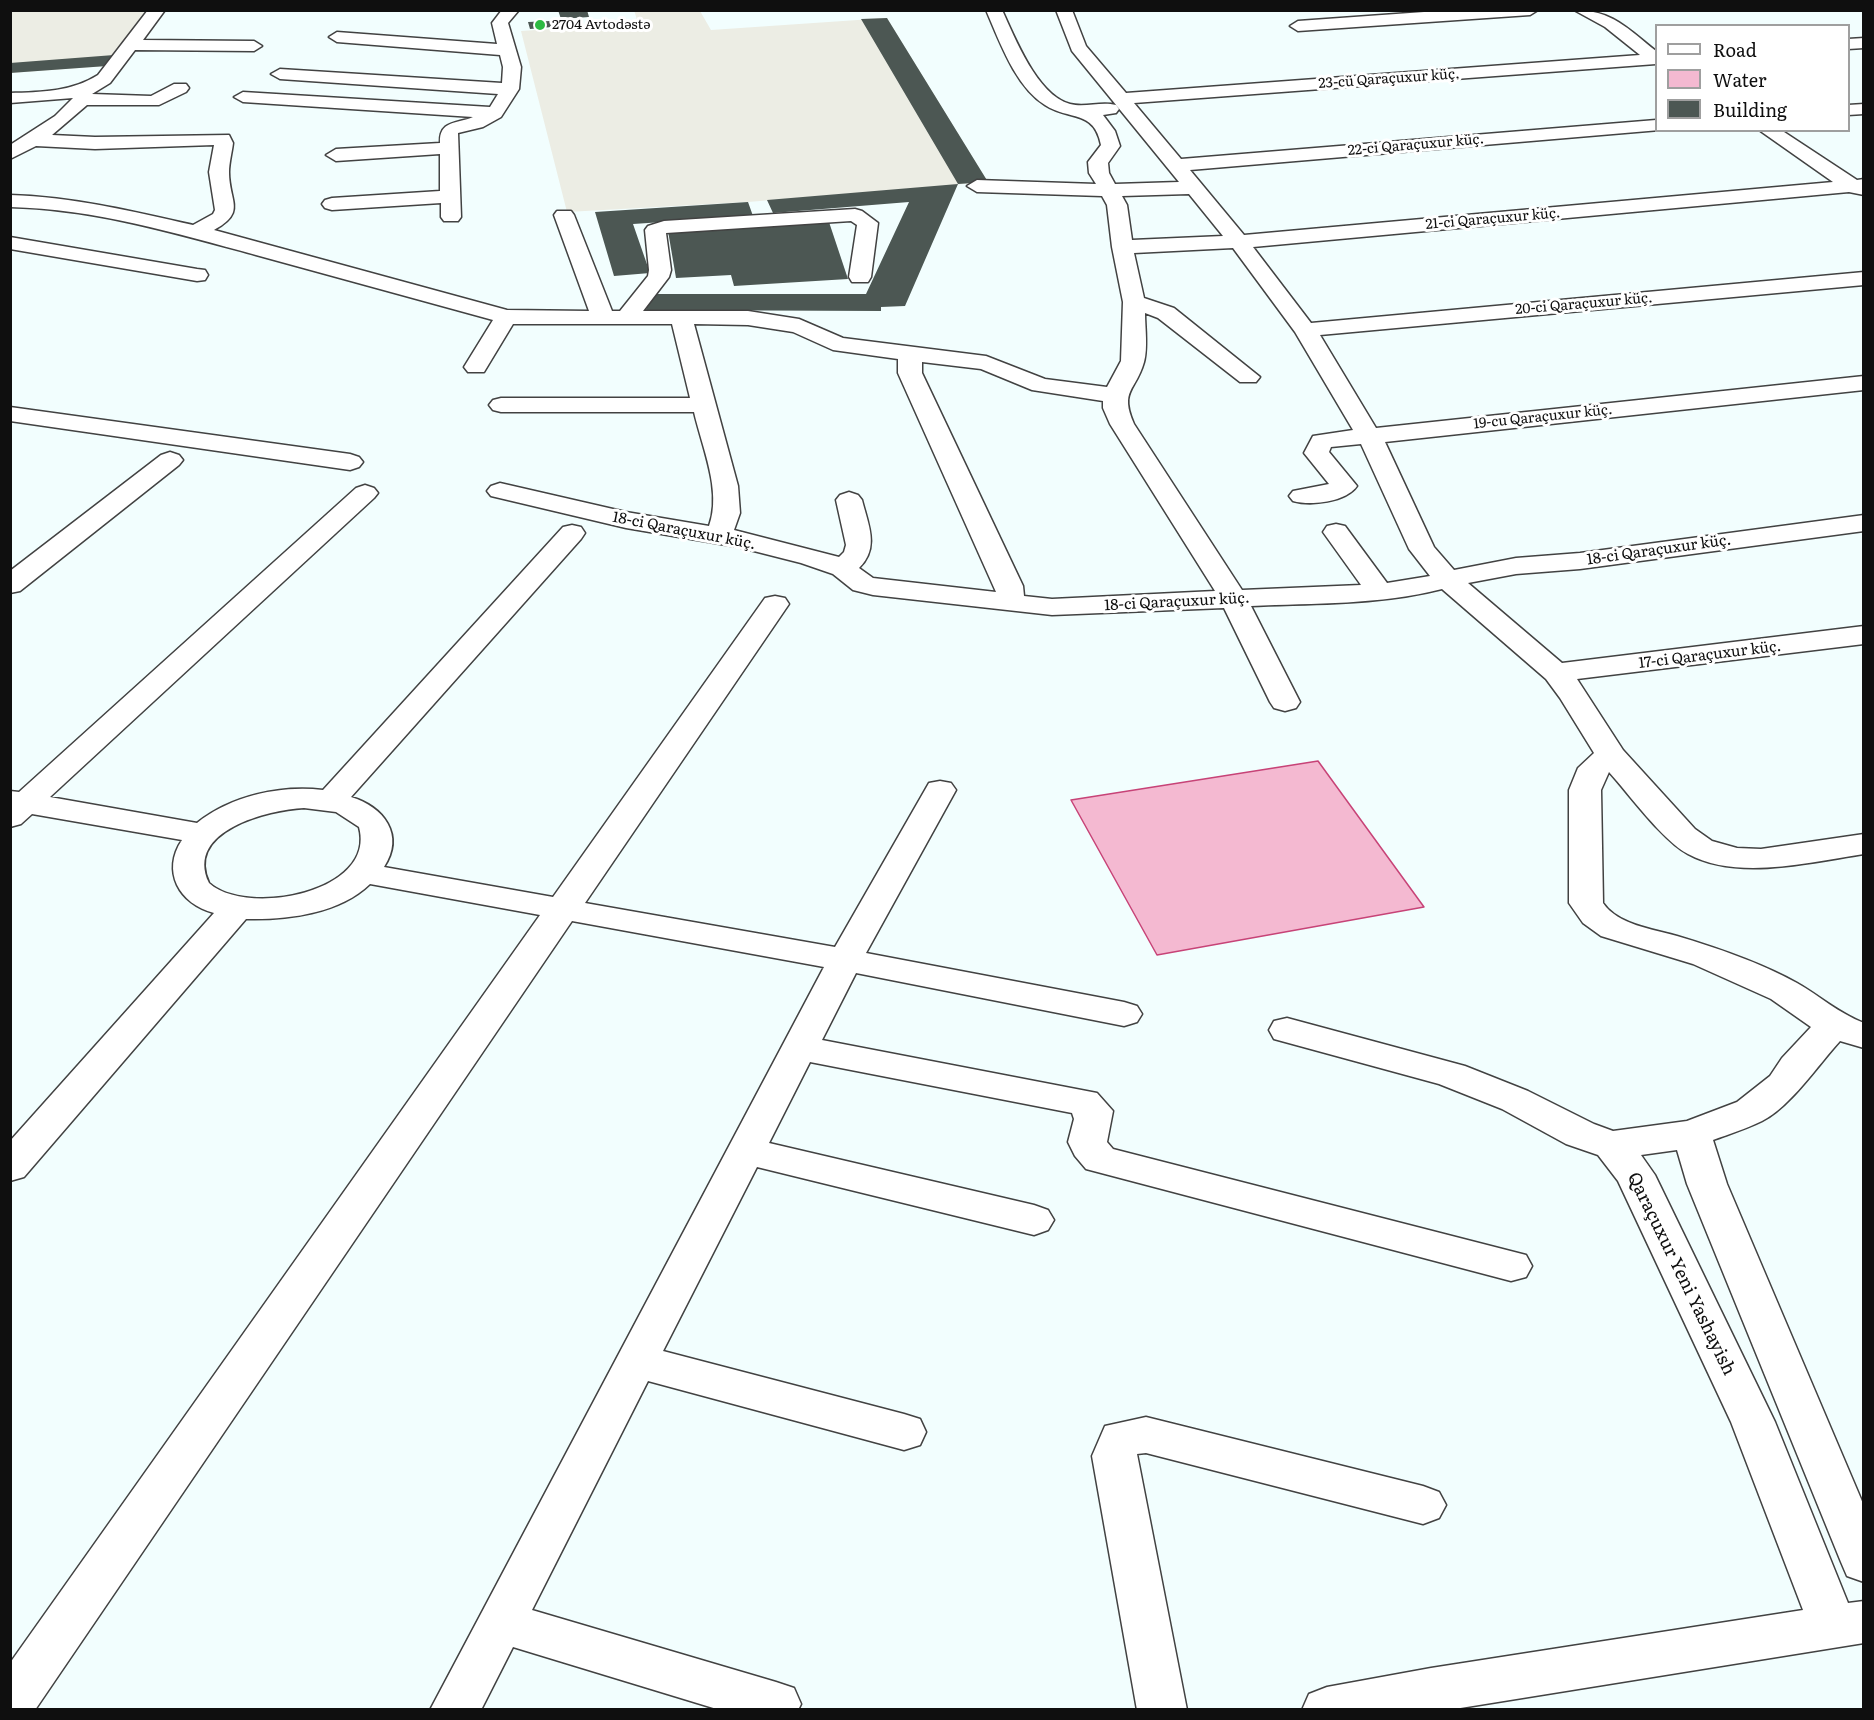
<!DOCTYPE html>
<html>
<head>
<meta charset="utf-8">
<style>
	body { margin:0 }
	#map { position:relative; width:1874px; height:1720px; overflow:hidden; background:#f2fefe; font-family:Literata,serif }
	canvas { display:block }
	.frame { position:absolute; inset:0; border:12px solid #0f0f0f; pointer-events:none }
	.legend { position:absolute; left:1655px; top:24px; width:195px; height:108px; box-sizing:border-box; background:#fff; border:2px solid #9f9f9f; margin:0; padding:8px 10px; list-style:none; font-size:18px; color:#0f0f0f }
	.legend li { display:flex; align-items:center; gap:12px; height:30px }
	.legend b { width:30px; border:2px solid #9f9f9f }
</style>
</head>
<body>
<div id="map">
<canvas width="1874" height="1720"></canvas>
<div class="frame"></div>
<ul class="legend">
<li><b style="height:8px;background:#fff"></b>Road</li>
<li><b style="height:16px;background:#f4b9d1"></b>Water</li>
<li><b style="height:16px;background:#4c5753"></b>Building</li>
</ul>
</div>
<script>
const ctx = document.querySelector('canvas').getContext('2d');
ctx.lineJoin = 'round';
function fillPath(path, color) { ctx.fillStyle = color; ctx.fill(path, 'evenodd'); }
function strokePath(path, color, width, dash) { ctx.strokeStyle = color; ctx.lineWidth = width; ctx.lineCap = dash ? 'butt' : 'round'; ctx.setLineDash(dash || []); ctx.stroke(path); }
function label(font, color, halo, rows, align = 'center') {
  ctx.font = font + ' Literata,serif'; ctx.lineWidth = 6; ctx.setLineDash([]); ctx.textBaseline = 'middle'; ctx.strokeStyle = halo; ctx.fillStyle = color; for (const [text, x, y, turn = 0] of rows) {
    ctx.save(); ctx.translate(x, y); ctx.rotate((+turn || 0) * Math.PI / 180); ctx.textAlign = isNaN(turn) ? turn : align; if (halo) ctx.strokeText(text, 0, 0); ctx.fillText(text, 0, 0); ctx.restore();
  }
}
const industrial = new Path2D(`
	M634 10 700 11 711 30 887 18 988 182 748 202 567 212 521 31 638 23Z
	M11 11H145L107 66 11 73Z`);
const water = new Path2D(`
	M1318 761 1424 907 1157 955 1071 800Z`);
const building = new Path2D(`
	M558 10H587L589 17 561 19Z
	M887 18 988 182 958 184 861 19Z
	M550 21 552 27 530 29 528 22Z
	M114 55 107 66 10 73V63Z
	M958 184 905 306 881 307V311L646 310 650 294H866L909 202 773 213 767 200Z
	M748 202 753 216 633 224 650 273 614 276 595 212Z
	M829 222 848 279 734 286 731 275 676 278 668 231Z`);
const minor = new Path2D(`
	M148 10H165L143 40 254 41 262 46 254 51 135 50 110 83 92 94 151 96 174 84H186L189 88 186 92 159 105H87L52 135 95 137 229 135 233 143C232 152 229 163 229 172 229 202 247 212 214 230L507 310 589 311 554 215 557 211H571L574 215 612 311H620L648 276 649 270 645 230 648 226 664 221 855 209 862 211 878 223 871 277 868 282H852L849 277 857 225 851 221 666 233 671 270 669 277 643 311H748L799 319 843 338 986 356 1045 379 1107 387 1121 361 1123 302 1112 247 1107 205 1102 196 977 192 967 186 977 180 1096 184 1089 173 1088 162 1101 145C1094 109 1069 121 1045 105 1015 86 1000 42 986 10H1002C1015 38 1037 95 1070 104 1085 108 1101 101 1116 105L1119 109 1116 113 1103 115 1115 131 1120 146 1108 163 1109 173 1115 184 1179 182 1072 51 1056 10H1072L1086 46 1126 93 1640 55 1605 27 1574 10C1612 10 1628 29 1656 51V64L1134 103 1181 159 1656 120V130H1660L1190 170 1244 235 1833 182 1759 130H1781L1857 180 1864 179V195L1849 192 1253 247 1311 323 1864 272V285L1320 335 1376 428 1864 376V390L1385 442 1434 547 1454 570 1516 558 1580 553 1864 515V531L1580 569 1516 574 1468 583 1562 663 1864 626V644L1577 679 1623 750 1695 829 1712 841 1737 848 1761 849 1864 834V854C1811 862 1737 881 1688 854 1663 841 1629 794 1609 772L1601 790 1603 903C1618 925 1653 929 1677 936 1717 948 1759 962 1797 983 1820 996 1838 1013 1864 1023V1048L1840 1041C1818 1065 1790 1107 1762 1121 1746 1129 1729 1134 1713 1140L1727 1184 1864 1506V1582L1847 1576 1841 1562 1687 1184 1677 1150 1641 1155 1655 1175 1775 1422 1848 1603 1864 1601V1643L1448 1710H1302L1309 1694 1327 1687 1431 1668 1803 1610 1731 1422 1618 1181 1598 1155 1566 1144 1502 1109 1439 1084 1274 1039 1269 1030 1274 1021 1287 1018 1465 1066 1528 1091 1594 1124 1613 1131 1687 1121 1737 1102 1770 1076 1782 1058 1811 1027 1771 999 1693 964 1601 936 1583 923 1569 903V790L1578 768 1594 753 1560 698 1546 679 1442 589C1380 605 1315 603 1251 606L1300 702 1296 708 1285 711 1274 708 1270 702 1224 608 1052 615 873 595 853 590 833 574 801 563 738 547 626 528 491 496 487 491 491 486 500 483 626 512 709 526C722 491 702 447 694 412H501L493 410 489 405 493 400 501 398H690L672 324H513L484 372H468L464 367 493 320C414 298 335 277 256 255 175 233 95 209 10 207V195C73 197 132 211 193 225L213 214 215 210 209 172 214 145 95 149 36 146 10 159V145L55 116 73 98 10 103V93C41 92 71 92 98 75ZM1189 194 1223 236 1132 240 1127 205 1122 196ZM1233 248 1295 332 1353 430 1313 436 1304 453 1329 484 1293 491 1289 496 1293 501C1311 506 1346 502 1357 486L1329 452 1331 447 1361 444 1409 549 1430 576 1387 583 1345 526 1336 524 1327 526 1323 532 1361 585 1242 590 1134 424C1119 390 1136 391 1144 362 1148 348 1145 328 1145 313L1158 318 1240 382H1256L1260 377 1174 308 1144 298 1134 253ZM694 324 748 325 793 332 833 350 898 359V373L996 592 873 578 859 568C880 548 868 524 862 500L858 495 849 492 840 495 836 500 846 545 844 552 839 557 734 530 740 513 738 486ZM922 362 981 369 1032 390 1103 401V408L1110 424 1215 591 1052 599 1024 596 1023 586 922 373Z
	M502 10H519L508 23 521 67 519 89 501 117 483 127 458 133 461 217 458 221H444L441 217V203L332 210 325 208 322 204 325 200 332 198 440 191V154L336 161 326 155 336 149 440 143C439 120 457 124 473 117L243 102 234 97 243 92 490 107 498 94 280 79 271 74 280 69 502 83 503 67 500 55 337 42 329 37 337 32 497 44 492 23Z
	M1452 10H1538L1530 15 1298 31 1290 26 1298 21Z
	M1864 38V48L1848 49V39Z
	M1864 104V114L1848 115V105Z
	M10 237 197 269 205 270 208 275 205 280 197 281 10 249Z
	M10 407 350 454 359 457 363 462 359 467 350 470 10 421Z
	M170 452 179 455 183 460 179 465 20 591 10 593V571L161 455Z
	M365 485 374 488 378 493 374 498 50 797 197 823C231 796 280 785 323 790L563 527 572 525 581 527 585 533 581 539 351 797C384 807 405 835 384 867L553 897 765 598 775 596 785 598 789 604 585 903 835 947 929 783 940 781 951 783 956 790 866 953 1124 1002 1137 1006 1142 1014 1137 1022 1124 1026 856 973 822 1040 1097 1093 1113 1111 1107 1142 1113 1149 1526 1255 1532 1266 1526 1277 1511 1281 1086 1169 1075 1156 1068 1142 1074 1119 1072 1113 810 1062 769 1143 1034 1205 1048 1210 1054 1220 1048 1230 1034 1235 757 1167 663 1351 904 1414 920 1419 926 1432 920 1445 904 1450 648 1381 532 1610 776 1682 794 1688 801 1704 798 1710H720L513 1647 481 1710H430L824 967 572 921 35 1710H10V1663L540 915 370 884C339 914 287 920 246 919L24 1177 10 1181V1141L214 913C179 904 161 871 182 840L32 814 21 824 10 827V791L19 792 356 488ZM304 808 336 812 359 827C377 893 246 917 209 883 184 830 269 810 304 808Z
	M1146 1417 1423 1486 1439 1492 1446 1505 1439 1518 1423 1524 1146 1453 1137 1454 1187 1710H1137L1092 1456 1105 1426Z`);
const markers = [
	[540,25,6,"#2dba43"]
];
const farPoinames = [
	["2704 Avtodəstə",552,25]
];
const farStreetnames = [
	["23-cü Qaraçuxur küç.",1389,79,-4],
	["22-ci Qaraçuxur küç.",1416,145,-5],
	["21-ci Qaraçuxur küç.",1493,219,-5],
	["20-ci Qaraçuxur küç.",1584,304,-5],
	["19-cu Qaraçuxur küç.",1543,417,-6]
];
const streetNames = [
	["18-ci Qaraçuxur küç.",684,531,11],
	["18-ci Qaraçuxur küç.",1659,550,-8],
	["18-ci Qaraçuxur küç.",1177,602,-3],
	["17-ci Qaraçuxur küç.",1710,655,-7]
];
const nearStreetnames = [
	["Qaraçuxur Yeni Yashayish",1681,1274,64]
];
fillPath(industrial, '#ecede4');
fillPath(water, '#f4b9d1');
strokePath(water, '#c74377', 1.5);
fillPath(building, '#4c5753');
strokePath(minor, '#424242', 3);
fillPath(minor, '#fff');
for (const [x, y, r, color] of markers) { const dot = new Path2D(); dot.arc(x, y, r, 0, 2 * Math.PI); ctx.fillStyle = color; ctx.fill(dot); strokePath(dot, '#fff', 2); }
label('14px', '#0f0f0f', '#fff', farPoinames, 'left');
label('14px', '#0f0f0f', '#fff', farStreetnames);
label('15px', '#0f0f0f', '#fff', streetNames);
label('18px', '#0f0f0f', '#fff', nearStreetnames);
</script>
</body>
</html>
